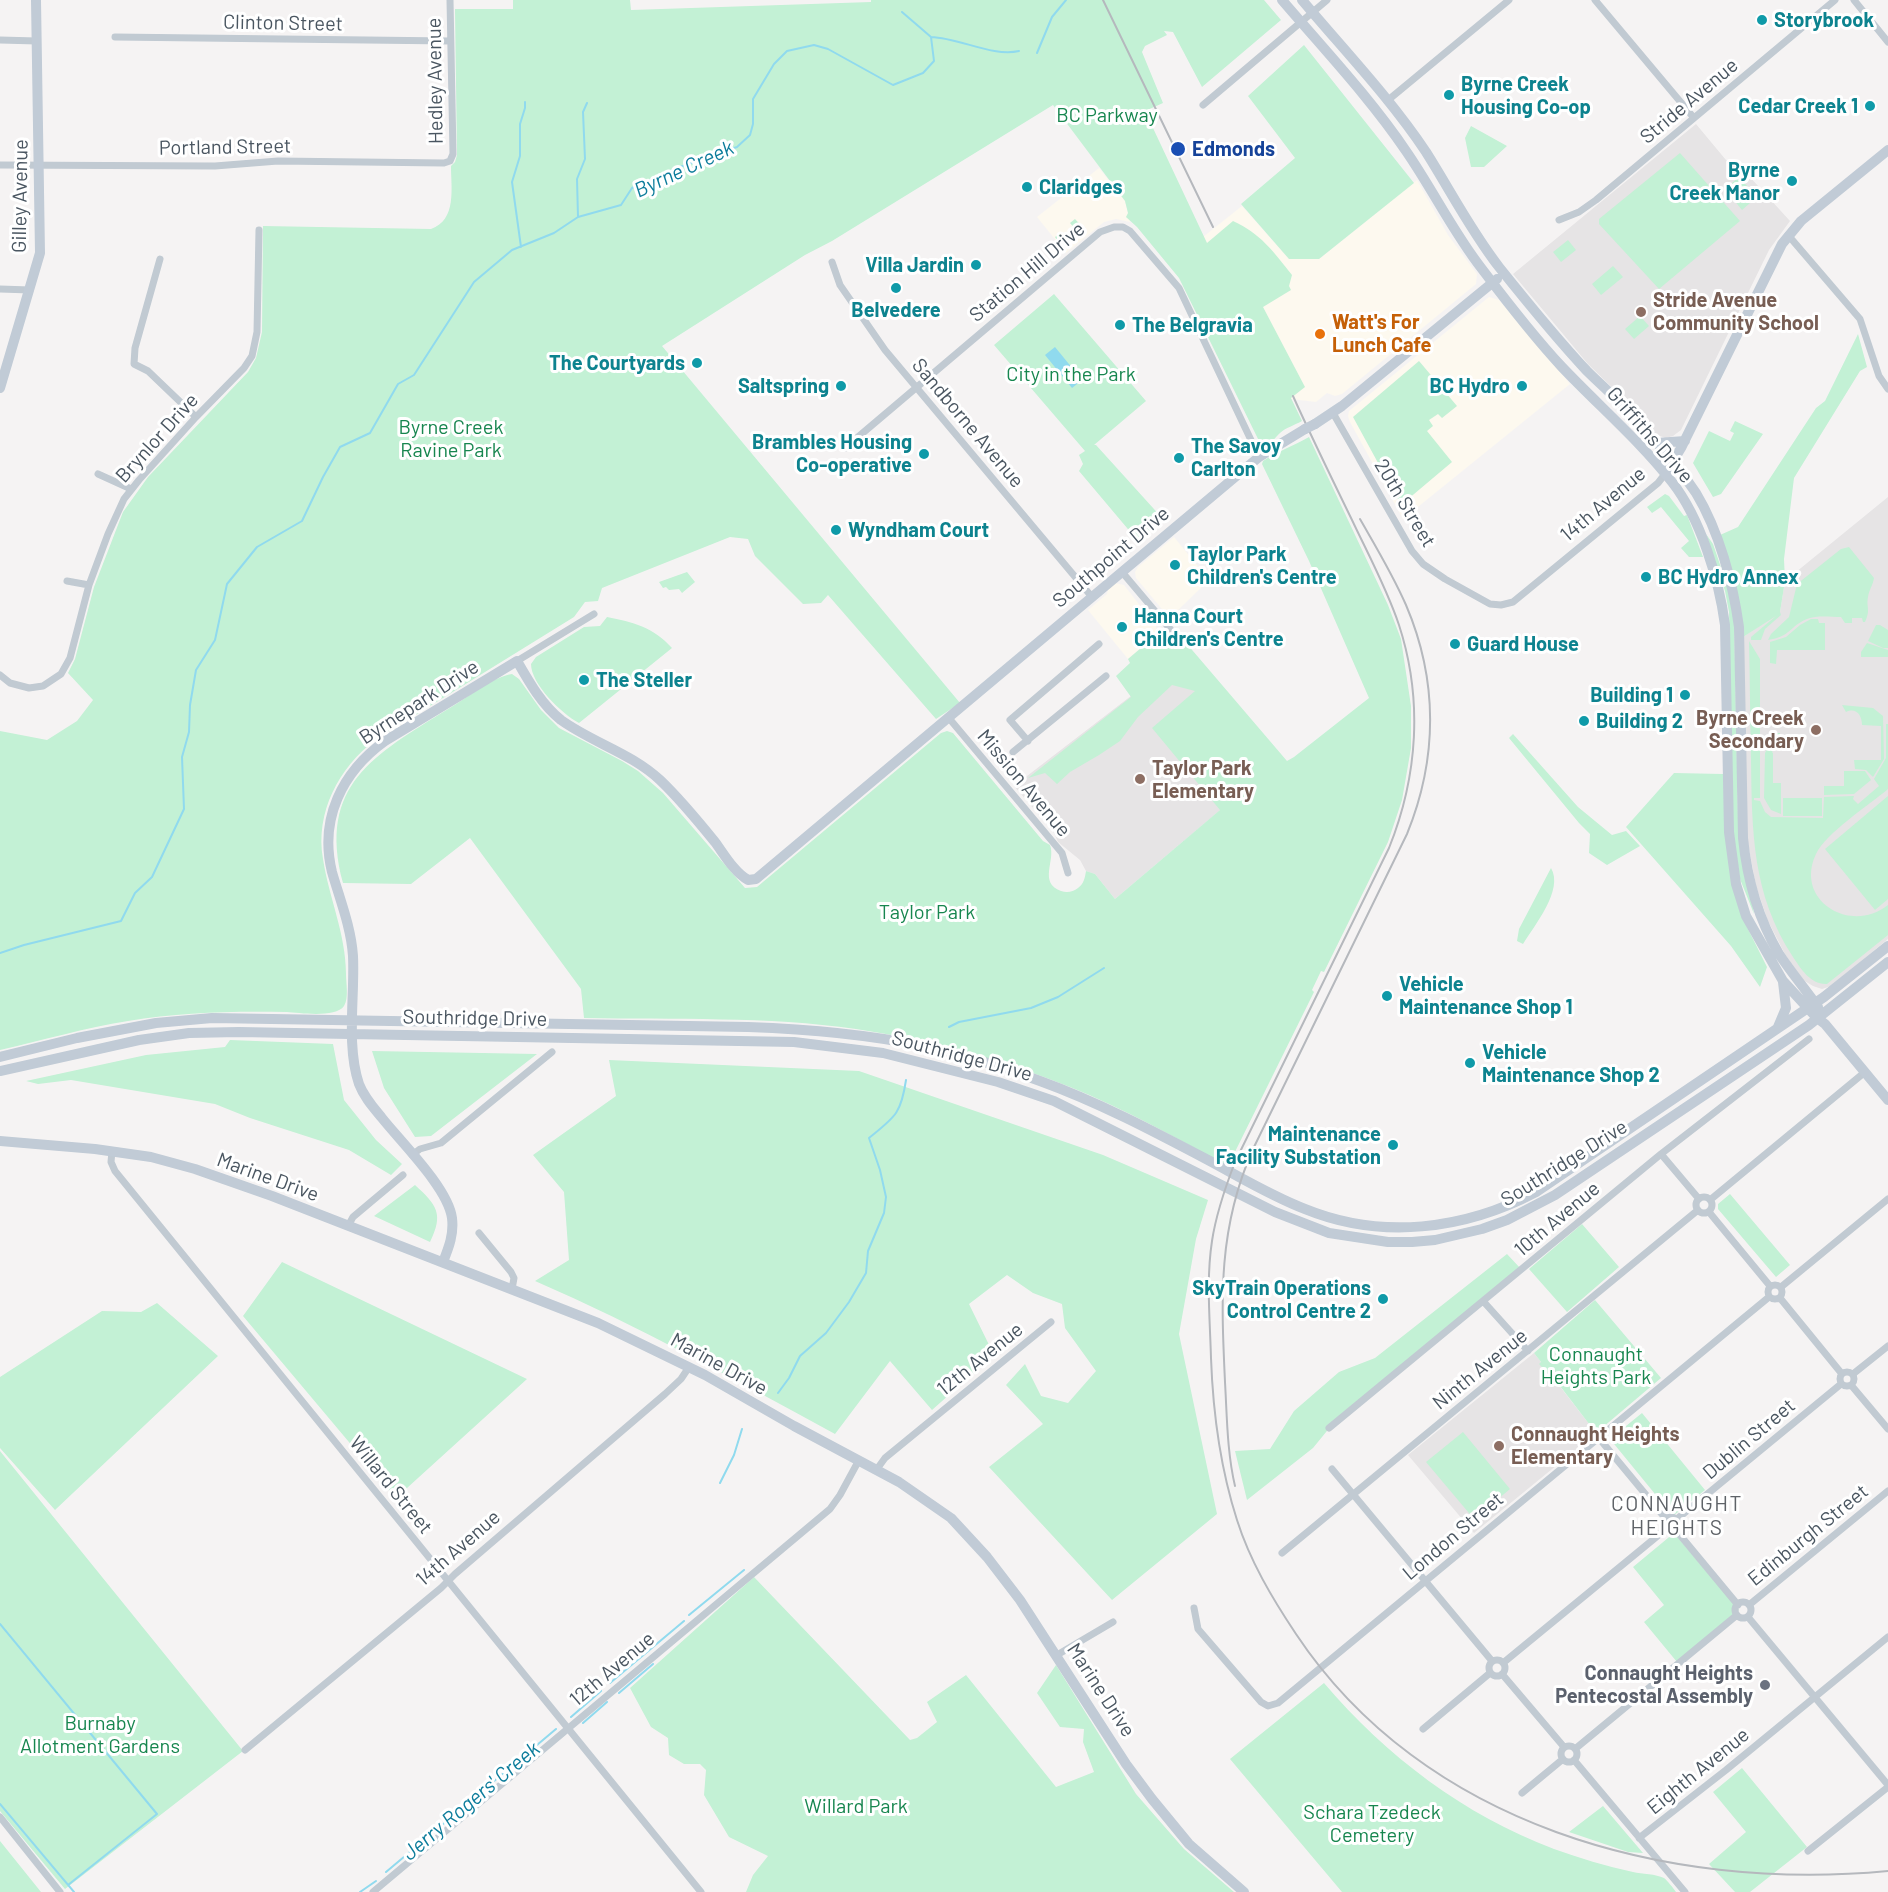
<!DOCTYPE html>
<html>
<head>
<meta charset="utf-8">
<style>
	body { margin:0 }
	canvas { display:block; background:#f5f3f3 }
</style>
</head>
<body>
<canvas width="1888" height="1892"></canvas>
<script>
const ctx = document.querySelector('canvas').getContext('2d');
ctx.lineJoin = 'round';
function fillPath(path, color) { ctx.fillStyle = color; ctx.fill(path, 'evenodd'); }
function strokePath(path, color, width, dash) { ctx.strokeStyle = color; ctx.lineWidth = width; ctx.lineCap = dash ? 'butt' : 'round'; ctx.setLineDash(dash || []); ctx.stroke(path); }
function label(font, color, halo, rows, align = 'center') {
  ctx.font = font + ' Barlow,sans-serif'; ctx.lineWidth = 6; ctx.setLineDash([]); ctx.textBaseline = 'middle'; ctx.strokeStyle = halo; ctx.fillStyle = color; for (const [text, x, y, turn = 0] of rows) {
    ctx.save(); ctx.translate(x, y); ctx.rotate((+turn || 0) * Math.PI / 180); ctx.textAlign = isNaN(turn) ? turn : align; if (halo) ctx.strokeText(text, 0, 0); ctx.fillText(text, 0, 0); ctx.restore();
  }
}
const commercial = new Path2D(`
	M1099 168 1125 201 1130 222 1116 219 1104 222 1066 253 1037 217Z
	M1417 180 1448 235 1477 274 1476 284 1342 394 1335 396 1327 393 1316 402 1291 399 1203 237 1242 206 1289 259H1319Z
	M1489 297 1499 300 1570 384 1403 519 1350 422 1348 416 1349 411Z
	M1174 537 1209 580 1172 616 1167 614 1161 608 1136 578 1135 572 1138 567Z
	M1115 583 1124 585 1156 626 1157 634 1128 659 1088 610 1107 594 1108 589Z`);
const education = new Path2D(`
	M1696 124 1726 160 1738 164 1790 221 1769 250 1681 430 1673 436 1666 438 1657 435 1627 402 1588 364 1513 274Z
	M1888 497V939L1831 986 1822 989 1813 986 1803 980 1785 954 1768 921 1756 886 1747 838 1743 637 1780 612 1785 581Z
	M1175 662 1264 773 1115 899 1095 874 1086 871 1080 860 1058 842 1053 831 1014 786Z
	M1534 1353 1596 1433 1474 1533 1408 1455Z`);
const green = new Path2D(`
	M513 0H630L631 10 871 2V0H1264L1281 20 1202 87 1173 32 1164 31 1167 35 1145 46 1142 52 1163 103 1145 111 1207 243 1233 221C1261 234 1273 251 1292 275L1289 286 1291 290 1263 307 1305 387 1291 398 1302 421C1295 425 1285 428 1280 433 1273 440 1270 446 1260 443L1179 278 1137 227 1126 217 1128 213 1125 201 1053 105 832 241 805 255 662 346 960 703 936 719 828 595 821 603 803 604 755 556 748 539 730 537 602 588 598 601 585 602 574 617 375 740C339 768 315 812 323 859 329 898 346 934 346 974 346 983 349 998 344 1006 336 1018 300 1013 287 1012 234 1011 181 1012 128 1021 85 1028 43 1040 0 1050V731L47 740 77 721 93 700 68 673 75 659 94 587 123 512 148 477 248 372 256 358 262 332 263 226 431 229C457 220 451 188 451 166L455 162 457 155 455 9H513Z
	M1304 45 1414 183 1319 259H1289L1241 204 1295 158 1248 96Z
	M1471 126 1507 146 1484 167H1471L1465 138Z
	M1680 153 1740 221 1659 289 1599 224V219Z
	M1739 177 1757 197 1742 210 1725 189Z
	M1075 219 1085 230 1062 248 1055 237 1059 234 1063 239 1075 229 1070 223Z
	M1568 240 1576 250 1561 262 1553 252Z
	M1613 266 1623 277 1601 295 1592 284Z
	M1054 294 1146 401 1094 445H1096L1163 519 1138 541 1079 471 1083 464 1079 455 1085 451 994 345Z
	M1640 316 1649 326 1634 339 1625 329Z
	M1858 334 1867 367 1860 371 1794 478 1784 559 1785 581 1780 612 1781 615 1765 629 1761 640H1751V637L1776 616 1743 637C1742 601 1732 570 1720 535L1738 527 1816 408 1825 401Z
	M1419 361 1457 406 1442 418 1438 414 1429 420 1433 426 1427 431 1452 462 1401 505 1353 417Z
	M1735 421 1763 434 1721 494 1713 497 1693 463 1709 431 1730 441 1734 433 1730 431Z
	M1309 437 1388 605 1401 639 1411 706V748L1402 800 1388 842 1324 972 1321 971 1312 990 1314 992 1228 1166C1176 1138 1125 1109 1070 1087 1001 1059 929 1040 856 1029 767 1016 674 1020 584 1018L581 989 470 838 411 884 343 883C317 785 374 755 448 709 466 699 492 677 512 674L519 679 541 710 559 728 622 761 638 771 663 793 745 888 757 887 941 733 947 731 953 733 1043 841 1050 845C1056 860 1038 883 1061 891 1067 893 1073 892 1078 888 1084 884 1085 877 1086 871L1095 874 1115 899 1220 810 1152 728 1195 691 1172 685 1138 717 1120 741 1099 755 1070 772 1057 784 1045 773 1028 778 1131 697 1116 676 1130 663 1128 659 1154 637C1165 647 1173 649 1187 644L1287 761 1294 757 1369 698 1309 561 1262 464 1263 461C1278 451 1293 446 1309 437Z
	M1665 494 1669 496 1684 516 1687 515 1703 557H1689L1681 548 1689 541 1661 507 1652 513 1647 507Z
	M1706 534 1713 544 1726 582 1734 615 1738 819 1754 914 1740 879 1733 831 1729 612 1725 591Z
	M1849 547 1874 578C1873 585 1869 590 1868 597 1866 608 1871 609 1865 622H1863L1862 618H1852V623H1845L1841 617C1830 617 1817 615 1807 619 1790 626 1790 637 1768 640L1771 634 1789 617 1797 584 1841 549Z
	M687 572 695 582 682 593 679 589 669 590 666 587 663 588 659 582Z
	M607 617C633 622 653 627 672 648L579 723C562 714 531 684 531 664L536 657 584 627 600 626Z
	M1811 619H1818L1819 623H1825V650H1777L1776 664 1770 663V642L1786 637 1800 625Z
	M1876 625H1880L1888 630V648H1883L1868 641Z
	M1749 641 1760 659V798H1754V800L1760 801 1765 812 1771 817 1823 818 1824 797 1854 796 1853 799 1858 804 1879 786 1874 779 1886 758V724H1888V789C1869 805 1826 833 1816 854 1794 900 1850 935 1888 905V935L1827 984C1811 985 1801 969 1793 957 1752 894 1752 832 1751 760 1750 720 1750 681 1749 641Z
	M1867 643 1888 650V657H1861V652Z
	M1842 705 1873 708 1883 716 1884 759 1873 777 1866 770 1855 769 1854 760H1881V726L1862 725C1862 715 1856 707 1846 712Z
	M1780 733 1781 749H1774L1772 752 1773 753V783H1781V814L1771 810 1764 798 1765 753 1767 749 1768 737 1771 733Z
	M1513 734 1578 807 1612 835 1626 831 1640 846 1607 865 1589 853 1590 834 1579 823 1509 738Z
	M1844 771H1865L1871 780 1854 794 1824 795V786H1844Z
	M1674 773 1723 774 1747 927 1767 967 1760 987 1731 946 1626 827Z
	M1888 796V899L1875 910 1825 849Z
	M1783 798H1822V816H1783Z
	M1551 868C1564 890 1534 926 1523 944L1517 941 1519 929Z
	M230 1040 333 1044 344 1100 376 1140 402 1164 391 1175 349 1150 250 1118 215 1104 71 1080 38 1084 26 1081 146 1055 225 1047Z
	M372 1051 537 1054 431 1136 415 1137 384 1088Z
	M609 1060 859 1071 1103 1155 1208 1200 1196 1239 1179 1334 1217 1514 1112 1600 989 1467 1043 1424 1006 1385 1025 1364 1041 1396 1068 1403 1096 1371 1065 1328 1062 1304 1033 1293 1007 1275 969 1304 994 1355 932 1410 890 1361 835 1434C736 1380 639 1326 535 1281L569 1260 564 1192 533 1155 616 1096Z
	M415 1185C437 1205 444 1214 430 1242L374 1216Z
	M1730 1194 1790 1265 1776 1277 1718 1209V1204Z
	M1582 1224 1619 1267 1567 1312 1529 1269Z
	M1507 1254 1521 1269 1340 1415 1313 1448 1247 1500 1235 1451 1270 1449 1294 1411 1339 1372 1375 1358Z
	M282 1262 527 1379 396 1498 243 1316Z
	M1595 1300 1661 1378 1596 1433 1560 1386 1539 1364 1541 1362 1534 1353Z
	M157 1303 218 1356 55 1510 0 1448V1377L102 1311 141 1312Z
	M1642 1413 1705 1490 1673 1516 1610 1439Z
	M1463 1432 1510 1489 1474 1519 1426 1462Z
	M0 1451 243 1751 65 1889 0 1811Z
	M1674 1533 1739 1610 1677 1662 1644 1622 1664 1605 1633 1567Z
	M754 1577 910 1740 917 1738 937 1722 927 1702 966 1675 1056 1787 1094 1772 1083 1742 1084 1729 1060 1727 1037 1693 1056 1665 1136 1794 1184 1849 1234 1892H746L753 1875 768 1856 729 1837 704 1795 706 1770 700 1764H684L669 1755 668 1738 651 1727 630 1688Z
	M1324 1683C1386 1756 1464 1815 1554 1849 1579 1858 1606 1866 1633 1872 1642 1874 1656 1874 1664 1878 1668 1881 1673 1888 1676 1892H1342L1230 1759Z
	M1742 1768 1807 1847 1750 1892H1735L1709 1864 1746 1832 1713 1792Z
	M1603 1806 1643 1853 1628 1852 1569 1832Z
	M0 1841 41 1892H0Z`);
const water = new Path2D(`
	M1055 347 1082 380 1072 388 1045 355Z`);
const stream = new Path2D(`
	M902 12 931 37
	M1037 53 1052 17 1066 0
	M578 217 577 179 585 159 583 112 587 103
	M521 247 512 182 520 156V124L525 108V102
	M0 953 24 945 121 921 135 893 152 877 184 809 182 757 189 732 190 705 196 670 215 640 227 584 257 547 302 521 323 477 340 447 370 433 398 384 414 375 474 282 512 250 554 233 578 217 621 205 632 188 680 167 737 147 750 135 753 124V99L774 64 787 51 814 45 828 49 893 85 923 73 934 61 931 37C960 38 992 57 1019 51
	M949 1027 959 1022 1031 1008 1058 997 1104 968
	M778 1393 789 1378 800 1356 826 1333 849 1302 866 1273 868 1251 884 1213 886 1197 880 1170 869 1138C895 1117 901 1114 906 1080
	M720 1483 734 1455 742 1429
	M689 1615 744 1570
	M0 1624 157 1814 68 1885
	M610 1683 684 1621
	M619 1693 653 1664
	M571 1717 601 1691
	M583 1723 607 1702
	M0 1804 74 1892
	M386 1872 556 1729
	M360 1892 376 1881`);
const street = new Path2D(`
	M1595 0 1694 118
	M1854 0 1888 42
	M115 37 450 41
	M0 40 37 41
	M1387 101 1509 0
	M1203 105 1327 0
	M0 165 215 166 278 161 444 163 450 161 453 154 450 0
	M1559 220 1579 212 1596 200 1835 0
	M1788 235 1860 319 1879 376 1888 389
	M160 259 135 348 134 364 148 371 196 417
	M832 262 840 285 885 350 1092 597
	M0 289 30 290
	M1333 413 1412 551 1423 564 1445 579 1490 604 1501 605 1513 602 1658 483 1665 474
	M845 448 1100 232 1114 227H1123L1130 231 1179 288 1259 457
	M98 474 131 489
	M1122 572 1171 630
	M67 581 89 585
	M517 661 594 614
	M0 675 10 683 29 688 43 686 61 674 70 658 89 585 108 534 124 499 139 480 196 417 244 368 252 356 257 332 259 230
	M948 717 1062 853 1068 873
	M1028 741 1010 720 1099 644
	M1013 752 1106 676
	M112 1151 111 1162 115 1171 701 1892
	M1661 1154 1699 1199
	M412 1155 420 1149 441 1143 552 1052
	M1696 1205a8 8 0 1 1 16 0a8 8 0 1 1-16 0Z
	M1710 1200 1865 1072
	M1709 1212 1770 1286
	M348 1226 353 1217 403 1175
	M479 1233 511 1272 514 1278 512 1289
	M1768 1292a7 7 0 1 1 14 0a7 7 0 1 1-14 0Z
	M1781 1287 1888 1199
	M1780 1298 1842 1374
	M1483 1301 1528 1351
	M1840 1379a7 7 0 1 1 14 0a7 7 0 1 1-14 0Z
	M1853 1374 1888 1346
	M1851 1385 1888 1429
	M1329 1428 1661 1154 1809 1039
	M1598 1437 1666 1519
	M877 1469 885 1458 1051 1322
	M1332 1469 1492 1661
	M1664 1524a7 7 0 1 1 14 0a7 7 0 1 1-14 0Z
	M1677 1519 1841 1384
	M1675 1529 1738 1605
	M1282 1553 1698 1210
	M1735 1610a8 8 0 1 1 16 0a8 8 0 1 1-16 0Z
	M1749 1605 1888 1491
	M1194 1608 1198 1629 1261 1702 1268 1706 1278 1703 1769 1297
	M1748 1617 1888 1785
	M1057 1655 1113 1622
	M1489 1668a8 8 0 1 1 16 0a8 8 0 1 1-16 0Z
	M1503 1663 1666 1529
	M1502 1674 1564 1747
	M1423 1729 1490 1673
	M1561 1754a8 8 0 1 1 16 0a8 8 0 1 1-16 0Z
	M1575 1749 1737 1615
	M245 1750 441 1588 455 1574 665 1394 681 1379 689 1367
	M1574 1760 1685 1892
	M1522 1793 1563 1759
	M0 1817 60 1892
	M1639 1838 1726 1770 1888 1637
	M1808 1851 1888 1787
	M373 1892 830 1509 840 1495 859 1460`);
const secondary = new Path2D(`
	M1282 0C1323 48 1371 99 1406 151 1433 190 1453 232 1482 269 1507 302 1534 337 1562 367 1599 406 1639 440 1672 482 1701 519 1719 580 1725 625L1729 832 1736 884 1746 916 1783 981 1817 1018 1825 1024 1888 1100
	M1302 0C1344 50 1390 98 1426 152 1450 190 1471 231 1499 267 1527 302 1556 338 1587 371 1599 383 1612 394 1623 406 1649 433 1675 462 1696 493 1719 531 1733 583 1739 627L1743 838C1747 879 1758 918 1779 954 1791 972 1805 989 1818 1007
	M0 388 40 253 36 0
	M1315 424 1342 406 1497 279
	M1657 443 1685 441
	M1669 468 1681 448 1782 244 1801 221 1888 150
	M1778 1027 1786 1008 1783 982
	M0 1057 77 1038 156 1023 212 1018 748 1027C807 1029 865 1034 923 1046 963 1054 1002 1067 1040 1081 1098 1102 1153 1131 1208 1160 1240 1177 1271 1196 1305 1209 1381 1240 1464 1230 1536 1192L1824 997 1888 946
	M0 1071 139 1040 189 1033 239 1032 794 1042 883 1053 998 1082 1054 1101 1275 1212 1329 1233 1388 1242H1412L1435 1240 1482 1229 1507 1220 1555 1195 1809 1025 1888 962
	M0 1141 95 1149 151 1157 195 1169 272 1196 598 1323 705 1375 794 1426 899 1482 951 1518 987 1557 1020 1600 1126 1764 1152 1799 1189 1844 1244 1892
	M443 1262C449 1247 454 1234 452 1218 448 1188 401 1142 382 1118 373 1107 364 1097 359 1084 346 1045 355 996 353 956 351 927 340 900 332 872 319 819 342 772 385 741L517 661C529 682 542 705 561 720 593 743 631 753 660 780 680 799 698 821 715 842 724 854 734 872 748 880L756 879 1259 457 1305 429`);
const rail = new Path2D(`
	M1103 0 1213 227
	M1293 396C1312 438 1332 479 1352 520 1368 554 1387 589 1399 625 1423 699 1418 776 1389 848L1235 1162C1225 1188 1216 1214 1212 1241 1206 1280 1210 1320 1211 1358 1213 1414 1220 1467 1237 1520 1250 1561 1272 1598 1296 1634 1423 1825 1665 1892 1888 1871
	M1235 1486C1227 1452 1227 1416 1225 1382 1221 1297 1218 1228 1253 1149L1407 834C1438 758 1438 680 1406 605 1393 575 1376 547 1360 519`);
const secondaryBridge = new Path2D(`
	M1305 429 1315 424`);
const markers = [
	[1762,20,6,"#0f9aa8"],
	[1449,95,6,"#0f9aa8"],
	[1870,106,6,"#0f9aa8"],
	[1178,149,8,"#1a4fb4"],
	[1792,181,6,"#0f9aa8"],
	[1027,187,6,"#0f9aa8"],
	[976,265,6,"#0f9aa8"],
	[896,288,6,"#0f9aa8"],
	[1641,312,6,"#8d6e63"],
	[1120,325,6,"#0f9aa8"],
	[1320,334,6,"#e8710a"],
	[697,363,6,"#0f9aa8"],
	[841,386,6,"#0f9aa8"],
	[1522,386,6,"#0f9aa8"],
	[924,454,6,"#0f9aa8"],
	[1179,458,6,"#0f9aa8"],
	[836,530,6,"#0f9aa8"],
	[1175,565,6,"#0f9aa8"],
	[1646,577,6,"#0f9aa8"],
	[1122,627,6,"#0f9aa8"],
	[1455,644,6,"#0f9aa8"],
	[584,680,6,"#0f9aa8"],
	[1685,695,6,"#0f9aa8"],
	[1584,721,6,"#0f9aa8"],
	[1816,730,6,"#8d6e63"],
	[1140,779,6,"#8d6e63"],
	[1387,996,6,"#0f9aa8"],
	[1470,1063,6,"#0f9aa8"],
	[1393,1145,6,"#0f9aa8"],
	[1383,1299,6,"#0f9aa8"],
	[1499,1446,6,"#8d6e63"],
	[1765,1685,6,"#6b7280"]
];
const cultureNames = [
	["Storybrook",1774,20],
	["Byrne Creek",1461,84],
	["Housing Co-op",1461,107],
	["Cedar Creek 1",1858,106,"right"],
	["Byrne",1780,170,"right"],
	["Creek Manor",1780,193,"right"],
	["Claridges",1039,187],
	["Villa Jardin",964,265,"right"],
	["Belvedere",896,310,"center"],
	["The Belgravia",1132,325],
	["The Courtyards",685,363,"right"],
	["Saltspring",829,386,"right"],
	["BC Hydro",1510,386,"right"],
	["Brambles Housing",912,442,"right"],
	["Co-operative",912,465,"right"],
	["The Savoy",1191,446],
	["Carlton",1191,469],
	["Wyndham Court",848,530],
	["Taylor Park",1187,554],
	["Children's Centre",1187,577],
	["BC Hydro Annex",1658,577],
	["Hanna Court",1134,616],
	["Children's Centre",1134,639],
	["Guard House",1467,644],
	["The Steller",596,680],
	["Building 1",1673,695,"right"],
	["Building 2",1596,721],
	["Vehicle",1399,984],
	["Maintenance Shop 1",1399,1007],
	["Vehicle",1482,1052],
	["Maintenance Shop 2",1482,1075],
	["Maintenance",1381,1134,"right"],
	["Facility Substation",1381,1157,"right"],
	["SkyTrain Operations",1371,1288,"right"],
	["Control Centre 2",1371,1311,"right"]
];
const streetNames = [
	["Clinton Street",283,23,1],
	["Hedley Avenue",435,81,-91],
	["Stride Avenue",1689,101,-40],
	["Portland Street",225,147,-1],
	["Gilley Avenue",20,196,-89],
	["Station Hill Drive",1027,272,-40],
	["Sandborne Avenue",968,423,50],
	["Griffiths Drive",1650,435,49],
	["Brynlor Drive",157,438,-48],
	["20th Street",1405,503,59],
	["14th Avenue",1603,504,-40],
	["Southpoint Drive",1111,557,-40],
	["Byrnepark Drive",419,702,-33],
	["Mission Avenue",1024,783,50],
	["Southridge Drive",475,1018,1],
	["Southridge Drive",962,1056,15],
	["Southridge Drive",1564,1163,-32],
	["Marine Drive",268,1177,20],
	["10th Avenue",1557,1219,-40],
	["12th Avenue",980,1359,-39],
	["Marine Drive",719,1364,29],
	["Ninth Avenue",1480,1369,-39],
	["Dublin Street",1749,1439,-40],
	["Willard Street",391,1485,51],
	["Edinburgh Street",1808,1535,-39],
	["London Street",1453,1536,-40],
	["14th Avenue",458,1548,-41],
	["12th Avenue",612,1669,-40],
	["Marine Drive",1101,1690,57],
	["Eighth Avenue",1698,1771,-39]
];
const parkNames = [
	["BC Parkway",1107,115],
	["City in the Park",1071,374],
	["Byrne Creek",451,427],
	["Ravine Park",451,450],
	["Taylor Park",927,912],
	["Connaught",1596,1354],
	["Heights Park",1596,1377],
	["Burnaby",100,1723],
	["Allotment Gardens",100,1746],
	["Willard Park",856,1806],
	["Schara Tzedeck",1372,1812],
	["Cemetery",1372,1835]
];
const transitNames = [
	["Edmonds",1192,149]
];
const educationNames = [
	["Stride Avenue",1653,300],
	["Community School",1653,323],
	["Byrne Creek",1804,718,"right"],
	["Secondary",1804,741,"right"],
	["Taylor Park",1152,768],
	["Elementary",1152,791],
	["Connaught Heights",1511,1434],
	["Elementary",1511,1457]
];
const foodNames = [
	["Watt's For",1332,322],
	["Lunch Cafe",1332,345]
];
const worshipNames = [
	["Connaught Heights",1753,1673],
	["Pentecostal Assembly",1753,1696]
];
const waterNames = [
	["Byrne Creek",684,169,-25],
	["Jerry Rogers' Creek",471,1801,-40]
];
const neighbourhoodNames = [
	["CONNAUGHT",1677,1504],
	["HEIGHTS",1677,1528]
];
fillPath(commercial, '#fdf9ef');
fillPath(education, '#e6e4e5');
fillPath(green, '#c3f1d5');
fillPath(water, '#90daee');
strokePath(stream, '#90daee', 2);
strokePath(street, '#c1cad2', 7);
strokePath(secondary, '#c1cbd6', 10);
strokePath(rail, '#b5b8bd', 2);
strokePath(secondaryBridge, '#c1cbd6', 10);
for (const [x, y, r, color] of markers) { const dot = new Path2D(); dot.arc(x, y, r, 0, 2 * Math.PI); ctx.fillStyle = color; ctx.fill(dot); strokePath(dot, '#fff', 2); }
label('bold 20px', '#0d838f', '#fff', cultureNames, 'left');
label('20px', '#4a5661', '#fff', streetNames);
label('20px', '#17864f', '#fff', parkNames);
label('bold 20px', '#164399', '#fff', transitNames, 'left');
label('bold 20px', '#785e54', '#fff', educationNames, 'left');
label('bold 20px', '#c56008', '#fff', foodNames, 'left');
label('bold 20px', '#5b616d', '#fff', worshipNames, 'right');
label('italic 21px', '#0c7c9b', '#fff', waterNames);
ctx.letterSpacing = '1.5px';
label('21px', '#5f6368', '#fff', neighbourhoodNames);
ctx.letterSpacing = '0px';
</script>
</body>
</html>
